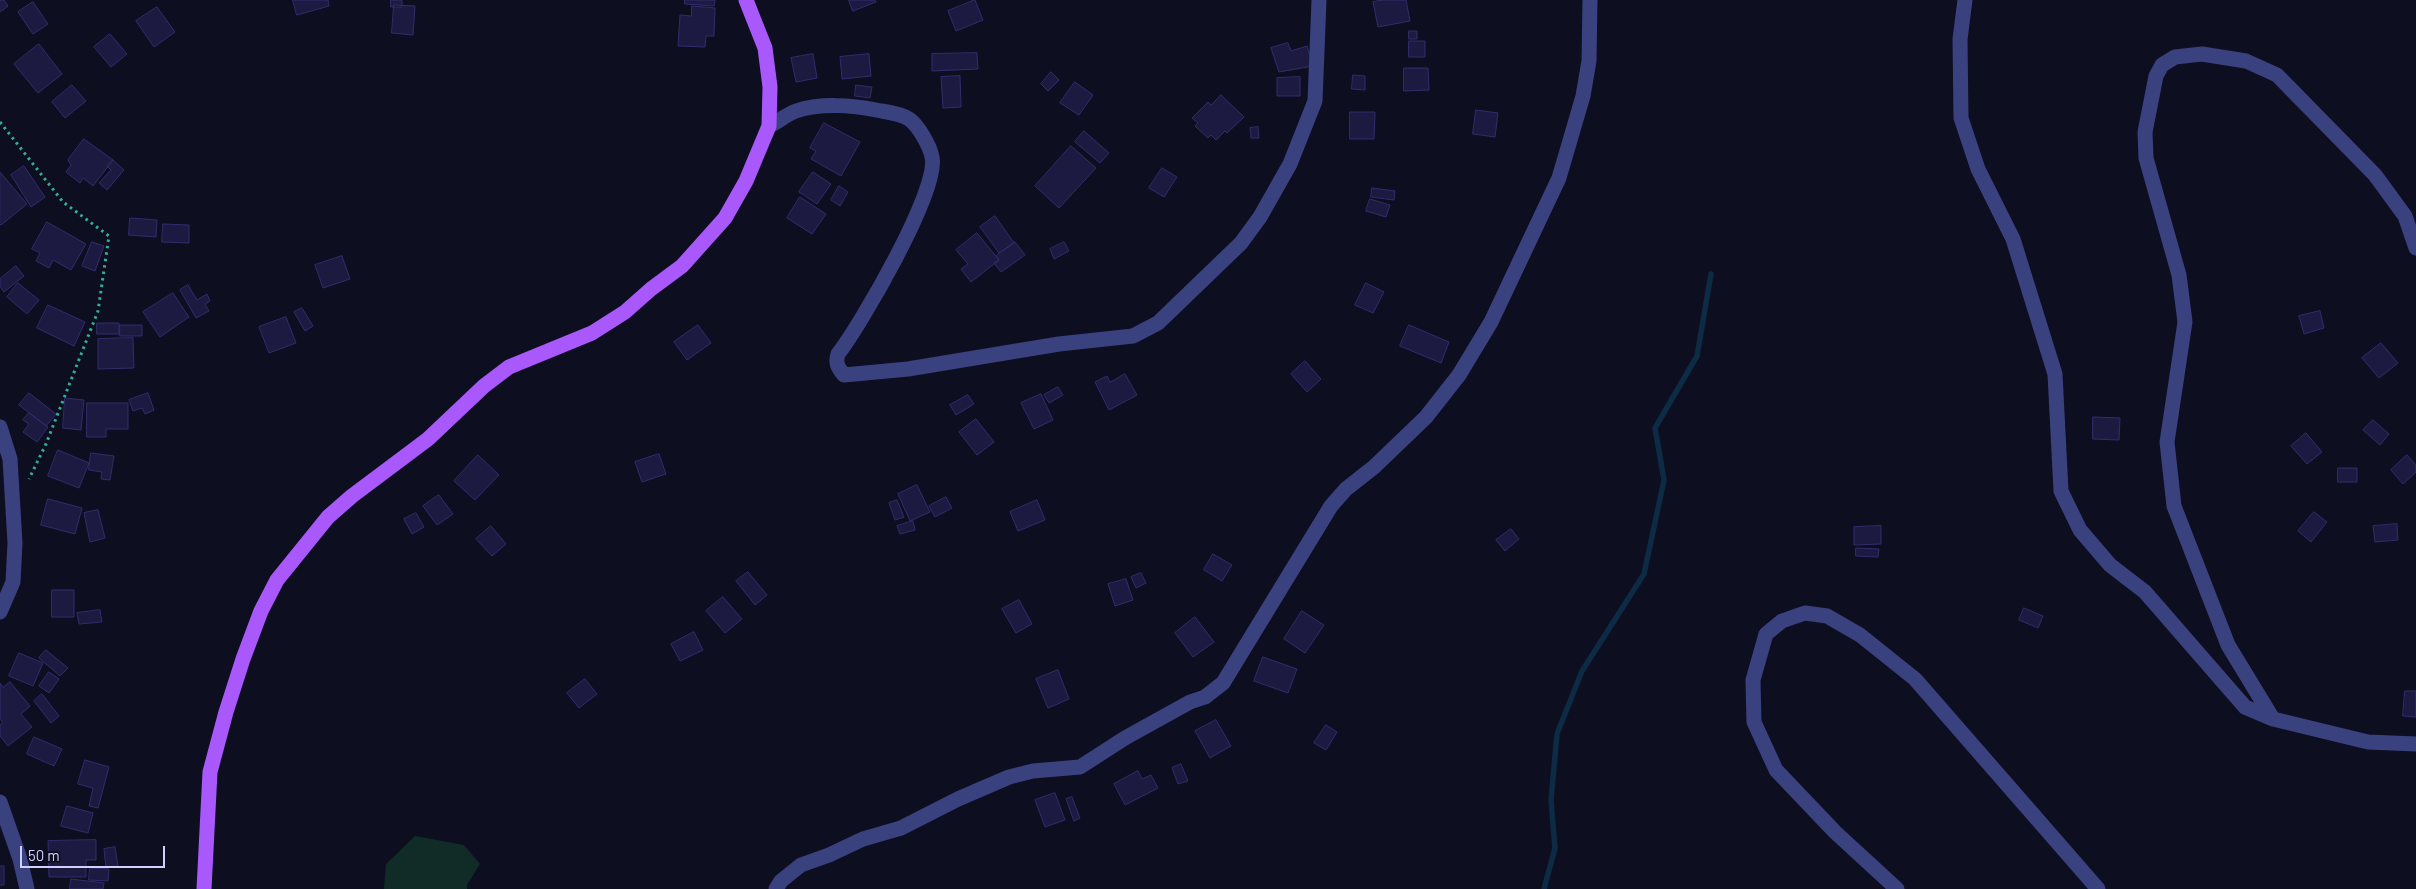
<!DOCTYPE html>
<html>
<head>
<meta charset="utf-8">
<style>
	body { margin:0 }
	#map { position:relative; width:2416px; height:889px; overflow:hidden; background:#0e0e21; font-family:Barlow,sans-serif }
	canvas { display:block }
	.scale { position:absolute; left:20px; top:846px; width:145px; height:22px; box-sizing:border-box; border:2px solid #cfd0fe; border-top:0; padding-left:6px; font-size:15px; line-height:18px; white-space:nowrap; color:#cfd0fe; -webkit-text-stroke:4px #0e0e21; paint-order:stroke }
</style>
</head>
<body>
<div id="map">
<canvas width="2416" height="889"></canvas>
<div class="scale">50 m</div>
</div>
<script>
const ctx = document.querySelector('canvas').getContext('2d');
ctx.lineJoin = 'round';
function fillPath(path, color) { ctx.fillStyle = color; ctx.fill(path, 'evenodd'); }
function strokePath(path, color, width, dash) { ctx.strokeStyle = color; ctx.lineWidth = width; ctx.lineCap = dash ? 'butt' : 'round'; ctx.setLineDash(dash || []); ctx.stroke(path); }
const green = new Path2D(`
	M415 836 464 845 480 864 467 885V889H384L386 864Z`);
const stream = new Path2D(`
	M1544 889 1555 848 1551 800 1557 734 1582 671 1644 574 1664 480 1655 428 1697 356 1711 274`);
const building = new Path2D(`
	M0 0H4L8 6 0 12Z
	M293 0H328L329 6 297 15Z
	M391 0H402V7H391Z
	M685 0H715L714 6 685 4Z
	M849 0H875L876 2 853 11Z
	M975 0 983 20 956 31 948 11Z
	M1383 0H1406L1410 21 1378 27 1373 2Z
	M33 2 48 24 33 34 18 12Z
	M394 5 415 6 413 35 392 33Z
	M692 6 715 8 714 36H706L705 47 678 46 680 15 691 16Z
	M157 7 175 32 154 47 136 21Z
	M1409 31H1417V39H1409Z
	M110 34 127 54 111 67 94 47Z
	M1409 41H1425V57H1409Z
	M1288 43 1291 51 1307 46 1313 66 1279 72 1271 48Z
	M39 44 62 74 38 93 14 64Z
	M977 53 978 69 932 71V54Z
	M813 54 817 78 796 82 791 58Z
	M869 54 871 76 842 79 840 57Z
	M1404 68H1428L1429 90 1404 91Z
	M1051 72 1059 80 1048 91 1041 84Z
	M1353 75 1365 76V90L1352 89Z
	M960 76 961 107 943 108 941 77Z
	M1300 77V96H1277V78Z
	M1075 82 1093 95 1079 115 1060 103Z
	M72 85 86 101 65 118 52 102Z
	M856 85 872 87 870 98 855 96Z
	M1221 95 1244 117 1227 133 1225 131 1216 140 1211 135 1208 138 1195 126 1198 123 1192 118 1208 102 1211 105Z
	M1476 110 1498 113 1495 137 1473 134Z
	M1350 112H1375L1374 139H1350Z
	M824 123 860 142 841 176 811 159 816 151 810 148Z
	M1258 127 1259 138H1251L1250 128Z
	M1084 131 1109 153 1100 163 1075 142Z
	M84 139 113 160 93 186 83 178 80 183 66 172 71 165 68 160Z
	M1071 146 1096 168 1059 208 1035 186Z
	M113 160 124 170 107 190 99 183 111 170 107 166Z
	M24 166 45 197 31 207 11 175Z
	M1162 168 1177 177 1164 197 1149 188Z
	M0 172 27 204 1 225 0 224Z
	M813 172 831 184 817 204 799 192Z
	M839 186 848 192 840 206 831 200Z
	M1372 188 1395 191 1394 200 1371 197Z
	M800 197 826 214 812 234 787 218Z
	M1370 199 1390 205 1386 217 1366 211Z
	M995 216 1014 243 999 253 980 227Z
	M130 218 157 220 156 237 129 235Z
	M47 222 86 244 71 270 53 260 49 268 36 261 40 253 32 249Z
	M163 224 189 225V243L162 242Z
	M977 233 999 260 971 282 961 269 968 264 956 250Z
	M92 242 104 246 95 271 82 266Z
	M1015 242 1025 255 1001 272 994 263 999 260 996 256Z
	M1064 242 1069 251 1054 259 1050 249Z
	M342 256 350 279 323 288 315 265Z
	M16 266 24 276 4 292 0 286V279Z
	M18 283 39 300 27 314 7 297Z
	M1366 283 1384 292 1373 313 1355 305Z
	M188 285 197 300 207 294 210 301 205 304 209 311 196 318 180 290Z
	M173 293 189 317 160 337 143 312Z
	M48 305 85 322 74 346 37 328Z
	M302 308 313 326 305 331 294 312Z
	M2320 311 2324 328 2304 334 2299 316Z
	M286 317 296 343 269 353 259 327Z
	M97 323H119V334H97Z
	M120 325H142V336H120Z
	M698 325 711 343 687 360 674 342Z
	M1409 325 1449 342 1441 363 1400 346Z
	M133 338 134 368 98 369V339Z
	M2381 343 2398 363 2379 378 2362 358Z
	M1305 361 1321 379 1307 392 1291 374Z
	M1125 374 1137 395 1109 410 1095 382 1107 376 1110 382Z
	M1058 387 1063 395 1049 403 1044 395Z
	M29 393 56 414 46 426 19 405Z
	M148 393 154 410 145 414 142 408 133 411 129 400Z
	M1041 394 1053 420 1034 429 1021 403Z
	M968 395 974 404 956 415 950 405Z
	M65 398 84 400 81 430 63 428Z
	M87 403H128V429H106V437H87Z
	M29 413 48 427 37 442 23 432 29 424 23 420Z
	M2093 417 2120 418 2119 440 2093 439Z
	M976 419 994 442 977 455 959 432Z
	M2373 420 2389 434 2380 445 2363 430Z
	M2306 433 2322 452 2307 464 2291 446Z
	M58 450 89 463 79 488 48 476Z
	M91 453 114 456 110 480 101 479 102 472 89 470Z
	M659 454 666 474 642 482 635 462Z
	M478 455 499 475 475 500 454 481Z
	M2407 455 2416 465V472L2403 484 2391 470Z
	M2338 468H2357V482H2338Z
	M917 485 930 512 910 521 898 494Z
	M439 495 453 514 437 525 423 506Z
	M946 497 952 508 935 517 929 506Z
	M48 499 82 508 75 534 41 525Z
	M897 500 904 517 895 520 889 503Z
	M1037 500 1045 520 1018 531 1010 512Z
	M98 510 105 538 90 542 84 513Z
	M2314 512 2327 522 2311 542 2298 531Z
	M416 513 424 527 412 534 404 519Z
	M913 521 915 530 900 534 897 526Z
	M2397 524 2398 540 2375 542 2373 526Z
	M491 526 506 544 492 556 476 539Z
	M1881 526V544L1854 545V527Z
	M1511 529 1519 539 1505 551 1496 540Z
	M1856 548 1879 549 1878 557 1856 556Z
	M1213 554 1232 565 1222 581 1204 570Z
	M748 572 767 595 755 605 736 581Z
	M1141 573 1146 583 1136 588 1131 577Z
	M1126 579 1133 600 1115 606 1108 584Z
	M52 590H74V617H52Z
	M723 597 742 619 725 633 706 611Z
	M1019 600 1032 624 1016 633 1002 609Z
	M2024 608 2043 616 2038 628 2019 620Z
	M100 610 102 622 79 624 77 613Z
	M1302 611 1324 625 1305 653 1284 639Z
	M1195 617 1214 642 1193 657 1175 633Z
	M694 632 703 650 680 661 671 644Z
	M46 650 68 668 60 676 39 658Z
	M19 653 43 663 33 686 9 676Z
	M1263 657 1297 669 1288 693 1254 681Z
	M1058 670 1069 699 1048 708 1036 679Z
	M49 672 59 679 49 693 39 686Z
	M585 679 597 694 579 708 567 693Z
	M10 682 30 706 21 714 32 727 8 746 0 736V725L3 723 0 718V683L3 687Z
	M2405 691H2416V717L2403 716Z
	M42 694 59 716 51 723 34 701Z
	M1216 720 1231 746 1210 758 1195 731Z
	M1326 725 1337 732 1326 750 1314 743Z
	M34 737 62 749 54 766 27 754Z
	M85 760 109 767 98 808 89 806 93 788 78 784Z
	M1181 764 1188 781 1178 784 1172 768Z
	M1138 771 1142 779 1151 775 1158 788 1125 805 1114 784Z
	M1055 793 1065 820 1045 827 1035 800Z
	M1072 797 1080 818 1074 821 1066 799Z
	M67 806 93 813 88 833 61 826Z
	M96 840V860H86V877H49L48 841Z
	M115 847 118 866 106 868 104 849Z
	M0 866H4V885H0Z
	M90 868 109 869 108 881 89 880Z
	M71 879 104 883 103 889H70Z`);
const path = new Path2D(`
	M0 122 63 202 109 236 98 311 46 444 29 479`);
const minor = new Path2D(`
	M1965 0 1960 39 1961 118 1978 169 2013 239 2055 374 2061 491 2080 530 2110 565 2145 592 2245 707 2273 719 2368 742 2416 744
	M769 126C778 122 787 114 796 111 819 103 852 105 876 110 886 112 900 113 909 119 918 125 930 146 932 157 940 189 860 326 838 354 835 363 838 368 844 375L908 369 1059 344 1133 336 1158 323 1241 243 1260 217 1290 164 1315 101 1319 0
	M0 427 10 459 15 543 13 582 0 612
	M2273 719 2228 645 2174 506 2167 442 2185 322 2179 275 2146 158 2145 132 2156 76 2162 65 2175 57 2202 54 2246 61 2277 75 2375 175 2405 216 2416 248
	M0 802 20 859 27 889
	M776 889 781 881 801 865 829 855 863 839 901 828 958 799 1009 777 1033 771 1080 767 1125 738 1190 702 1205 697 1223 683 1331 506 1346 489 1374 467 1426 417 1459 375 1491 322 1559 178 1583 96 1589 61 1590 0
	M1897 889 1835 832 1776 770 1754 722 1753 680 1766 634 1782 621 1805 613 1827 616 1860 635 1915 679 2098 889`);
const major = new Path2D(`
	M204 889 210 772 226 712 243 659 261 611 277 580 328 517 352 496 428 439 484 386 509 367 592 333 625 312 651 289 682 266 725 218 746 181 769 126 770 87 765 48 746 0`);
fillPath(green, '#112b26');
strokePath(stream, '#0d2b45', 5.5);
fillPath(building, '#1d1a42');
strokePath(building, '#312d6d', 1);
strokePath(path, '#31b097', 3, [2.5, 4]);
strokePath(minor, '#3a417f', 15);
strokePath(major, '#a858fb', 15);
</script>
</body>
</html>
